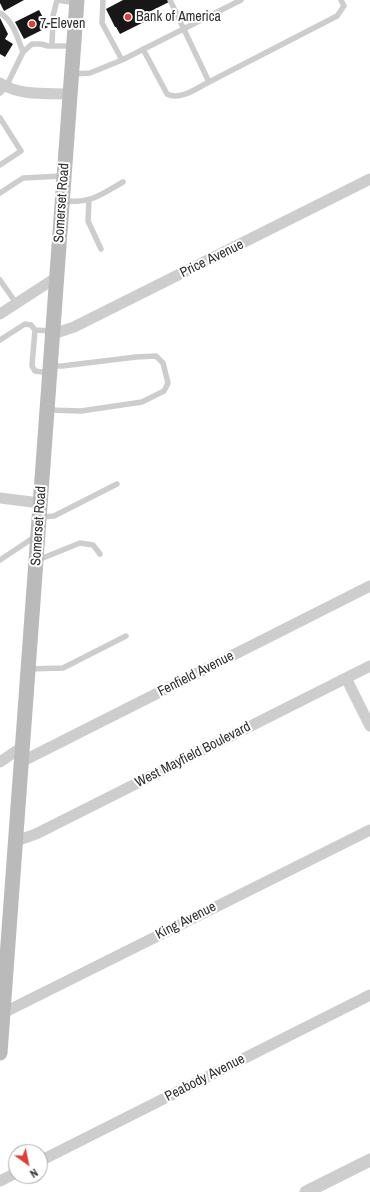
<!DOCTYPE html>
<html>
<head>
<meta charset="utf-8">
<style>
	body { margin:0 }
	#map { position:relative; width:370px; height:1192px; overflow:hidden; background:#fff; font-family:"Archivo Narrow",sans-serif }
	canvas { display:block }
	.north { position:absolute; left:8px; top:1144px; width:40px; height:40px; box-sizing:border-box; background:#fff; border:1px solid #acacac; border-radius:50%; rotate:147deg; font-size:11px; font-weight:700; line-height:16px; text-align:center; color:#303030 }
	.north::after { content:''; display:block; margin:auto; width:14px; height:18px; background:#e33d35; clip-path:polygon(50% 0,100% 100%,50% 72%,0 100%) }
</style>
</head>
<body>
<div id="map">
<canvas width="370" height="1192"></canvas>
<div class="north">N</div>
</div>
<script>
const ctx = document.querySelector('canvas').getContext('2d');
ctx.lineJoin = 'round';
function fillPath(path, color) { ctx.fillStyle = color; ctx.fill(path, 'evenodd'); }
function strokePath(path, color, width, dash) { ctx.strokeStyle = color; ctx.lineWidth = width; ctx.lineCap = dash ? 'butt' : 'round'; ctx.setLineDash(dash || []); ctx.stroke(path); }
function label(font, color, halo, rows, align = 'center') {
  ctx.font = font + ' "Archivo Narrow",sans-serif'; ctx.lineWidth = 4; ctx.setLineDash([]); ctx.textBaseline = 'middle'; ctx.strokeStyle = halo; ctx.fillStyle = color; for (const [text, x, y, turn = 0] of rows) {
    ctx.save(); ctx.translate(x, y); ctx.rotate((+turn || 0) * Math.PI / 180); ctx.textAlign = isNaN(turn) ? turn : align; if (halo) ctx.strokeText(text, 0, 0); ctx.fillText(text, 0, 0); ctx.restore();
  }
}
const building = new Path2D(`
	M0 0H24L4 11 0 3Z
	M123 0H168L169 2 145 14 148 20 120 34 116 27H115L106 9Z
	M39 10 48 27 24 39 15 22Z
	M0 18 8 34 5 39 13 44 5 57 0 54Z`);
const service = new Path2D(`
	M57 0 76 3
	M103 0 102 23 122 60 241 0
	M170 0 209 82 337 16 344 6 341 0
	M0 13C13 20 18 39 23 52
	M52 46 53 16 57 0
	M143 49 167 94C180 101 197 88 209 82
	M73 74 90 73 122 60
	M0 93 6 87 23 52 32 44H41L48 46H72
	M0 118 21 151 0 165
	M0 193 23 178 63 176
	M89 200 88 221 101 249
	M63 201C92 203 99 196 123 182
	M0 280 16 303
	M35 330 32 366 35 371 49 373
	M0 340 25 324 31 325 35 330 52 331
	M47 410 81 411 142 402 164 391 168 383 163 363 156 356 136 357 62 366H50
	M41 517 54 516 117 484
	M0 560 36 536
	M38 560 80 543 93 545 100 554
	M28 669 63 668 126 636`);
const minor = new Path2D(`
	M0 83C19 96 47 93 70 94
	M0 314 57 277
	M53 334 74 327 370 179
	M0 498 40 503
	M346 678 370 726
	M0 762 22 747
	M21 762 370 586
	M16 841 36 834 370 666
	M3 1013 370 830
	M40 1161 370 995
	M0 1181 16 1173`);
const tertiary = new Path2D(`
	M306 1192 370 1160`);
const secondary = new Path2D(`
	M0 1053 77 0`);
const markers = [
	[128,17,4,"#e33d35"],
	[32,24,4,"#e33d35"]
];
const poiNames = [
	["Bank of America",136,17],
	["7-Eleven",40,24]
];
const streetNames = [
	["Somerset Road",62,203,-86],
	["Price Avenue",212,259,-26],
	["Somerset Road",39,526,-86],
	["Fenfield Avenue",196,674,-27],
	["West Mayfield Boulevard",193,755,-27],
	["King Avenue",186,921,-27],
	["Peabody Avenue",205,1078,-27]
];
fillPath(building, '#171717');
strokePath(service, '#cdcdcd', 5.5);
strokePath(minor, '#cdcdcd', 11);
strokePath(tertiary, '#cdcdcd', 13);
strokePath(secondary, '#bababa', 15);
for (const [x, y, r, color] of markers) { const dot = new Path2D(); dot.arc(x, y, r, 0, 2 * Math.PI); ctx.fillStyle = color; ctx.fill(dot); strokePath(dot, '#fff', 1.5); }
label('14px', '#303030', '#fff', poiNames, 'left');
label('14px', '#303030', '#fff', streetNames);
</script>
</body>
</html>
